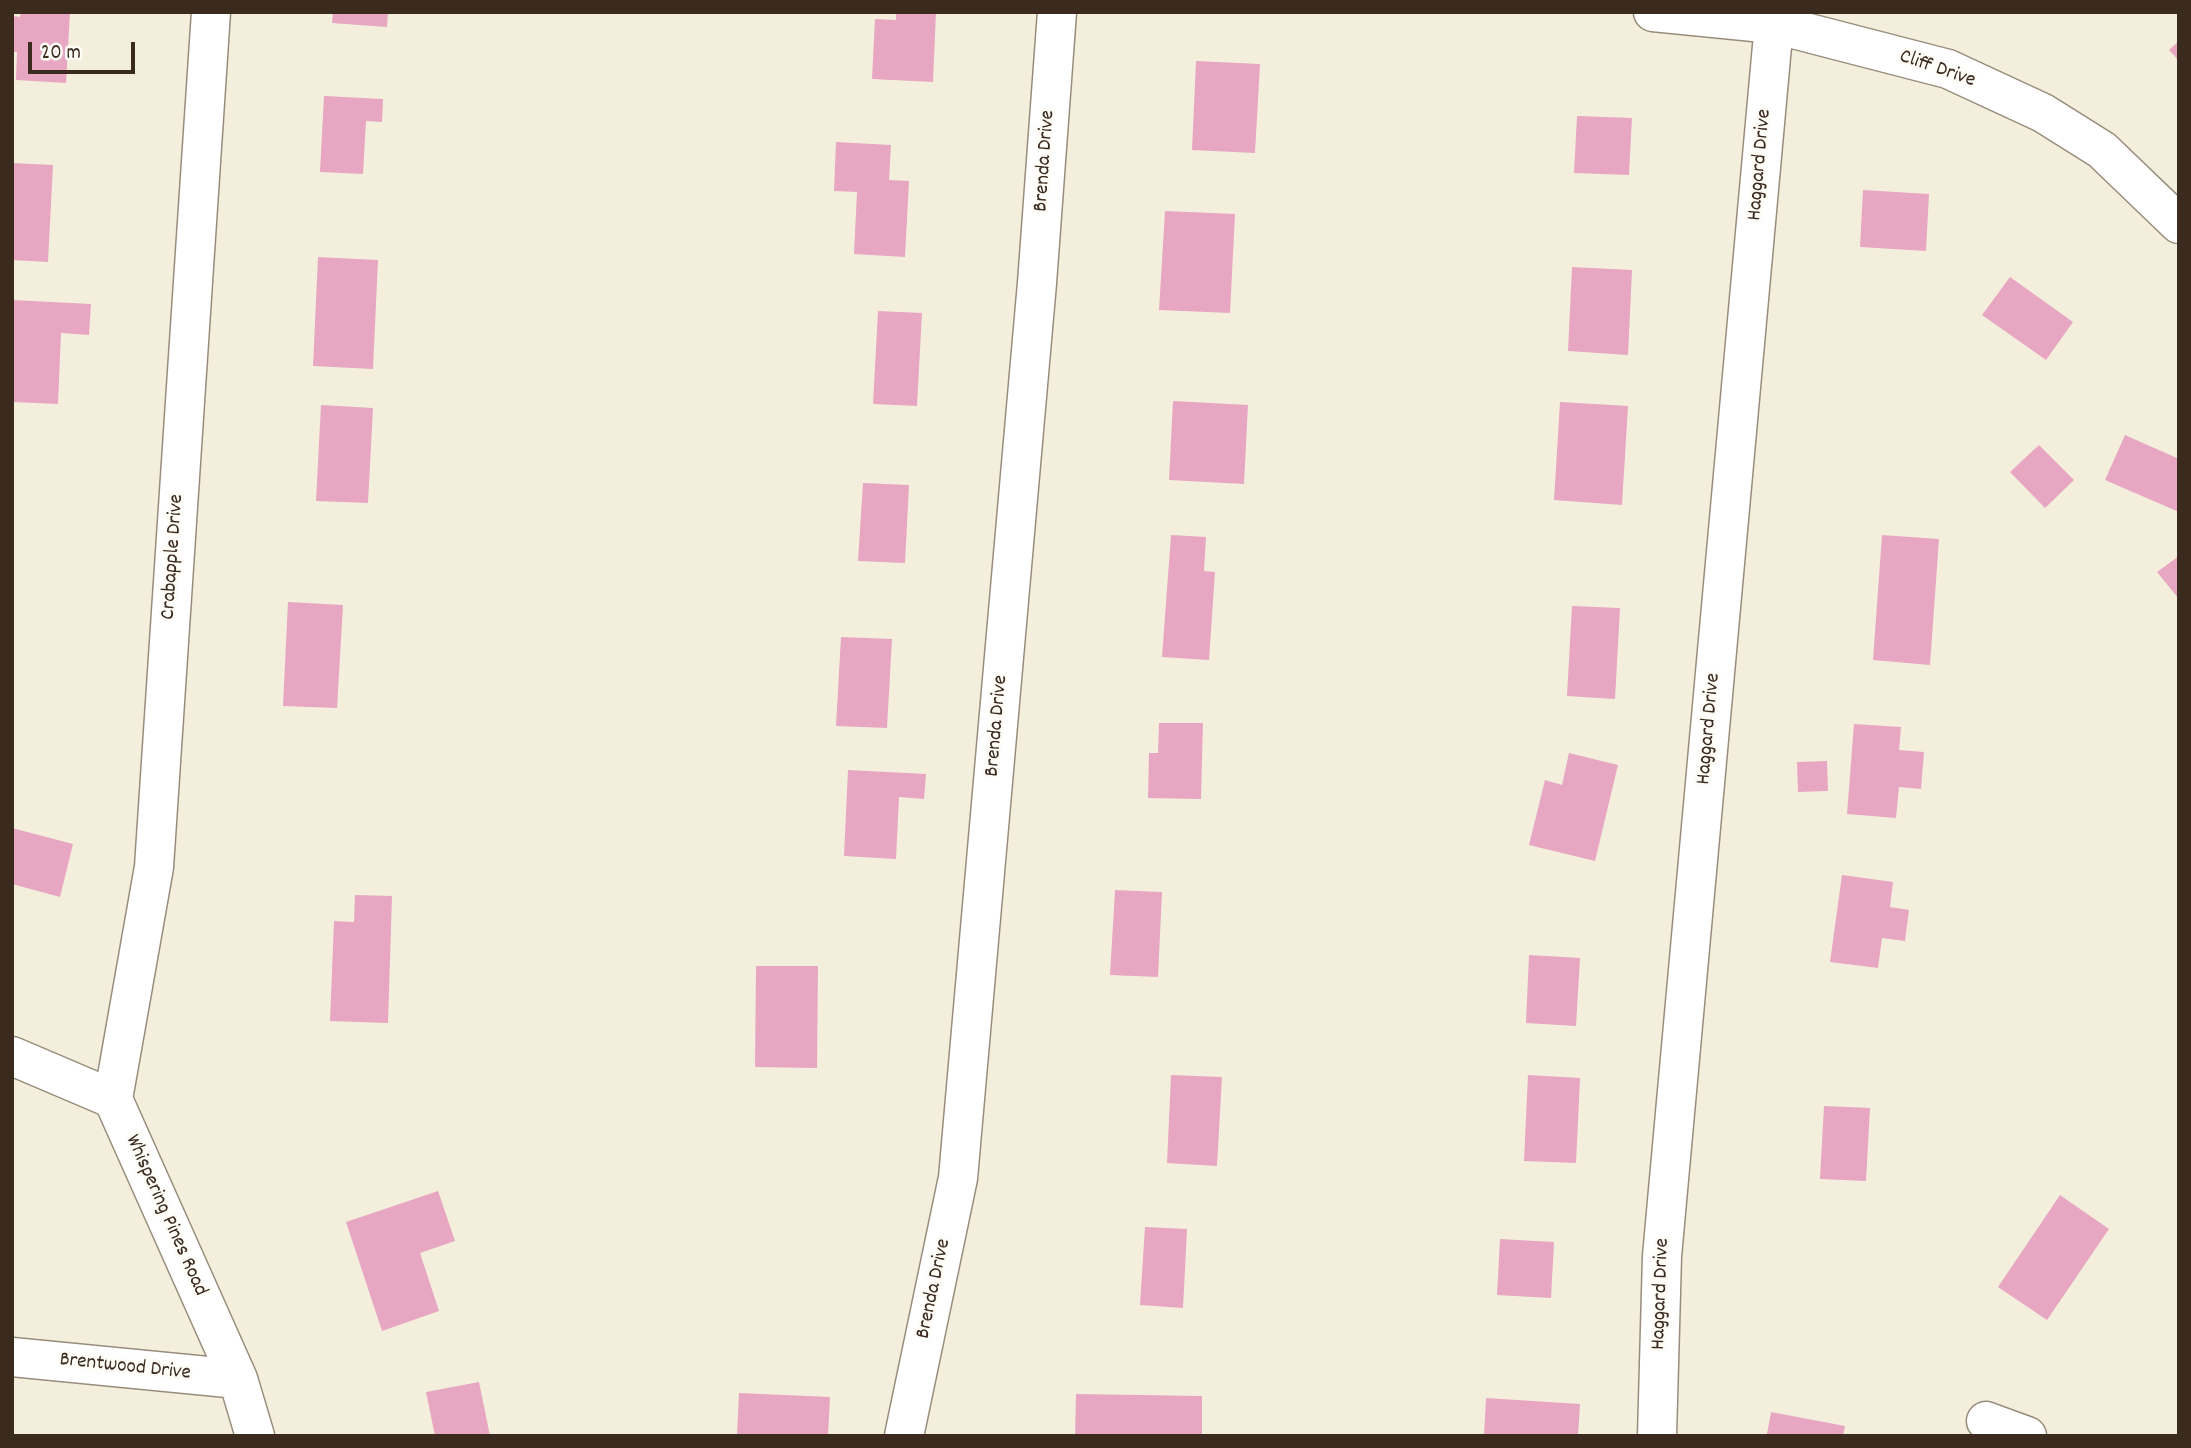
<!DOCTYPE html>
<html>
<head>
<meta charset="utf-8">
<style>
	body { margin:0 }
	#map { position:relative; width:2191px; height:1448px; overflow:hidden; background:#f4efdc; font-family:Dekko,sans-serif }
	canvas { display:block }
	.frame { position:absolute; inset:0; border:14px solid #3b2a1e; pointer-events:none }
	.scale { position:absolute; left:28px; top:42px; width:107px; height:32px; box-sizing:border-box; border:4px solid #3b2a1e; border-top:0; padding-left:9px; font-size:21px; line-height:24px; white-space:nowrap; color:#3b2a1e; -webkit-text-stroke:5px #fdfcf7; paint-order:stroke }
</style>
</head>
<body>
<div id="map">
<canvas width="2191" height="1448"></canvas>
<div class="frame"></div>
<div class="scale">20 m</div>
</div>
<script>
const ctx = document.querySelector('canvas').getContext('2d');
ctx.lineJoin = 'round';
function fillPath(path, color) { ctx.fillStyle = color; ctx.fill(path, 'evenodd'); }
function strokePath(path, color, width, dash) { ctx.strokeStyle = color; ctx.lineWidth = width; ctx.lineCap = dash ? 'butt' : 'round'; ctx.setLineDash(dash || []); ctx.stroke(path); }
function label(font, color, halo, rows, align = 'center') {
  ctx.font = font + ' Dekko,sans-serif'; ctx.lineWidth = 6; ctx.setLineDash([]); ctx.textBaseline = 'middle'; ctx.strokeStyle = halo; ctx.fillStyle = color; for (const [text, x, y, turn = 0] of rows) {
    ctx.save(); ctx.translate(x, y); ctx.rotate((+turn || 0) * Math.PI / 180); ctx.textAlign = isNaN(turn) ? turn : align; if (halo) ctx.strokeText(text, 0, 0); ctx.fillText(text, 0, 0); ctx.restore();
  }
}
const building = new Path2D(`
	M21 12H70L66 83 16 80 17 52H12V16L20 17Z
	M333 12H388L387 27 332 23Z
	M896 12H936L933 82 872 79 875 19 896 20Z
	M2179 41V61L2169 50Z
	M1196 61 1260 64 1255 153 1192 150Z
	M324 96 383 99 382 122 366 121 363 174 320 172Z
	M1577 116 1632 118 1629 175 1574 173Z
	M836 142 891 145 889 180 909 181 905 257 854 254 857 192 834 191Z
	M12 163 53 165 48 262 12 260Z
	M1863 190 1929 194 1926 251 1860 247Z
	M1165 211 1235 214 1230 313 1159 310Z
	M318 257 378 260 373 369 313 366Z
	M1572 267 1632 270 1628 355 1568 351Z
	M2010 277 2073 322 2046 360 1982 315Z
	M12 300 91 304 89 335 61 333 58 404 12 402Z
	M878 311 922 313 917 406 873 404Z
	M1173 401 1248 405 1244 484 1169 480Z
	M1560 402 1628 406 1622 505 1554 500Z
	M321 405 373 408 368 503 316 501Z
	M2125 435 2179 459V512L2105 480Z
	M2039 445 2074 480 2045 508 2010 472Z
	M863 483 909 485 905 563 858 561Z
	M1171 535 1206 537 1204 571 1215 572 1209 660 1162 657Z
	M1882 535 1939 539 1930 665 1873 660Z
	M2179 556V599L2157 572Z
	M288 602 343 605 337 708 283 706Z
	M1572 606 1620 608 1615 699 1567 696Z
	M841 637 892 639 887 728 836 726Z
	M1159 723H1203L1201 799 1148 798 1149 753H1158Z
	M1854 724 1901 727 1899 750 1924 752 1921 789 1899 787 1896 818 1847 814Z
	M1569 753 1618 765 1595 861 1529 845 1545 780 1562 785Z
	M1827 761 1828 791 1798 792 1797 762Z
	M848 770 926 774 924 799 899 797 896 859 844 856Z
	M12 828 73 844 60 897 12 884Z
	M1842 875 1893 882 1890 907 1909 910 1905 941 1882 938 1878 968 1830 962Z
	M1115 890 1162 892 1158 977 1110 975Z
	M355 895 392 896 388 1023 330 1021 334 921 354 922Z
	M1529 955 1580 958 1576 1026 1526 1023Z
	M756 966H818L817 1068 755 1067Z
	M1171 1075 1222 1077 1217 1166 1167 1163Z
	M1528 1075 1580 1078 1576 1163 1524 1161Z
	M1824 1106 1870 1108 1866 1181 1820 1179Z
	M438 1191 455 1241 420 1253 439 1311 382 1331 346 1222Z
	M2060 1195 2109 1229 2047 1320 1998 1287Z
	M1145 1227 1187 1229 1183 1308 1140 1305Z
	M1500 1239 1554 1242 1551 1298 1497 1295Z
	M479 1382 490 1436H435L426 1392Z
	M739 1393 830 1397 828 1436H737Z
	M1076 1394 1202 1396V1436H1075Z
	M1486 1398 1580 1404 1578 1436H1484Z
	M1771 1412 1845 1426 1843 1436 1767 1434Z`);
const street = new Path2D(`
	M1653 12 1774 24 1948 69 2043 113 2102 150 2179 224
	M12 1056 113 1099 238 1379 255 1436
	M113 1099 154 867 211 12
	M12 1357 238 1379
	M1986 1421 2027 1436
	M904 1436 958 1178 1037 283 1057 12
	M1657 1436 1662 1256 1774 24`);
const streetNames = [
	["Cliff Drive",1937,70,19],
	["Brenda Drive",1046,161,-86],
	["Haggard Drive",1761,165,-85],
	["Crabapple Drive",174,557,-86],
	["Brenda Drive",998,726,-85],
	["Haggard Drive",1710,729,-85],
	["Whispering Pines Road",165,1216,66],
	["Brenda Drive",935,1289,-78],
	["Haggard Drive",1662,1294,-88],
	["Brentwood Drive",125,1368,6]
];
fillPath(building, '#e7a7c3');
strokePath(street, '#988c7d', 41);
strokePath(street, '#fff', 38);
label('21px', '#3b2a1e', '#fdfcf7', streetNames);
</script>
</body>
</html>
